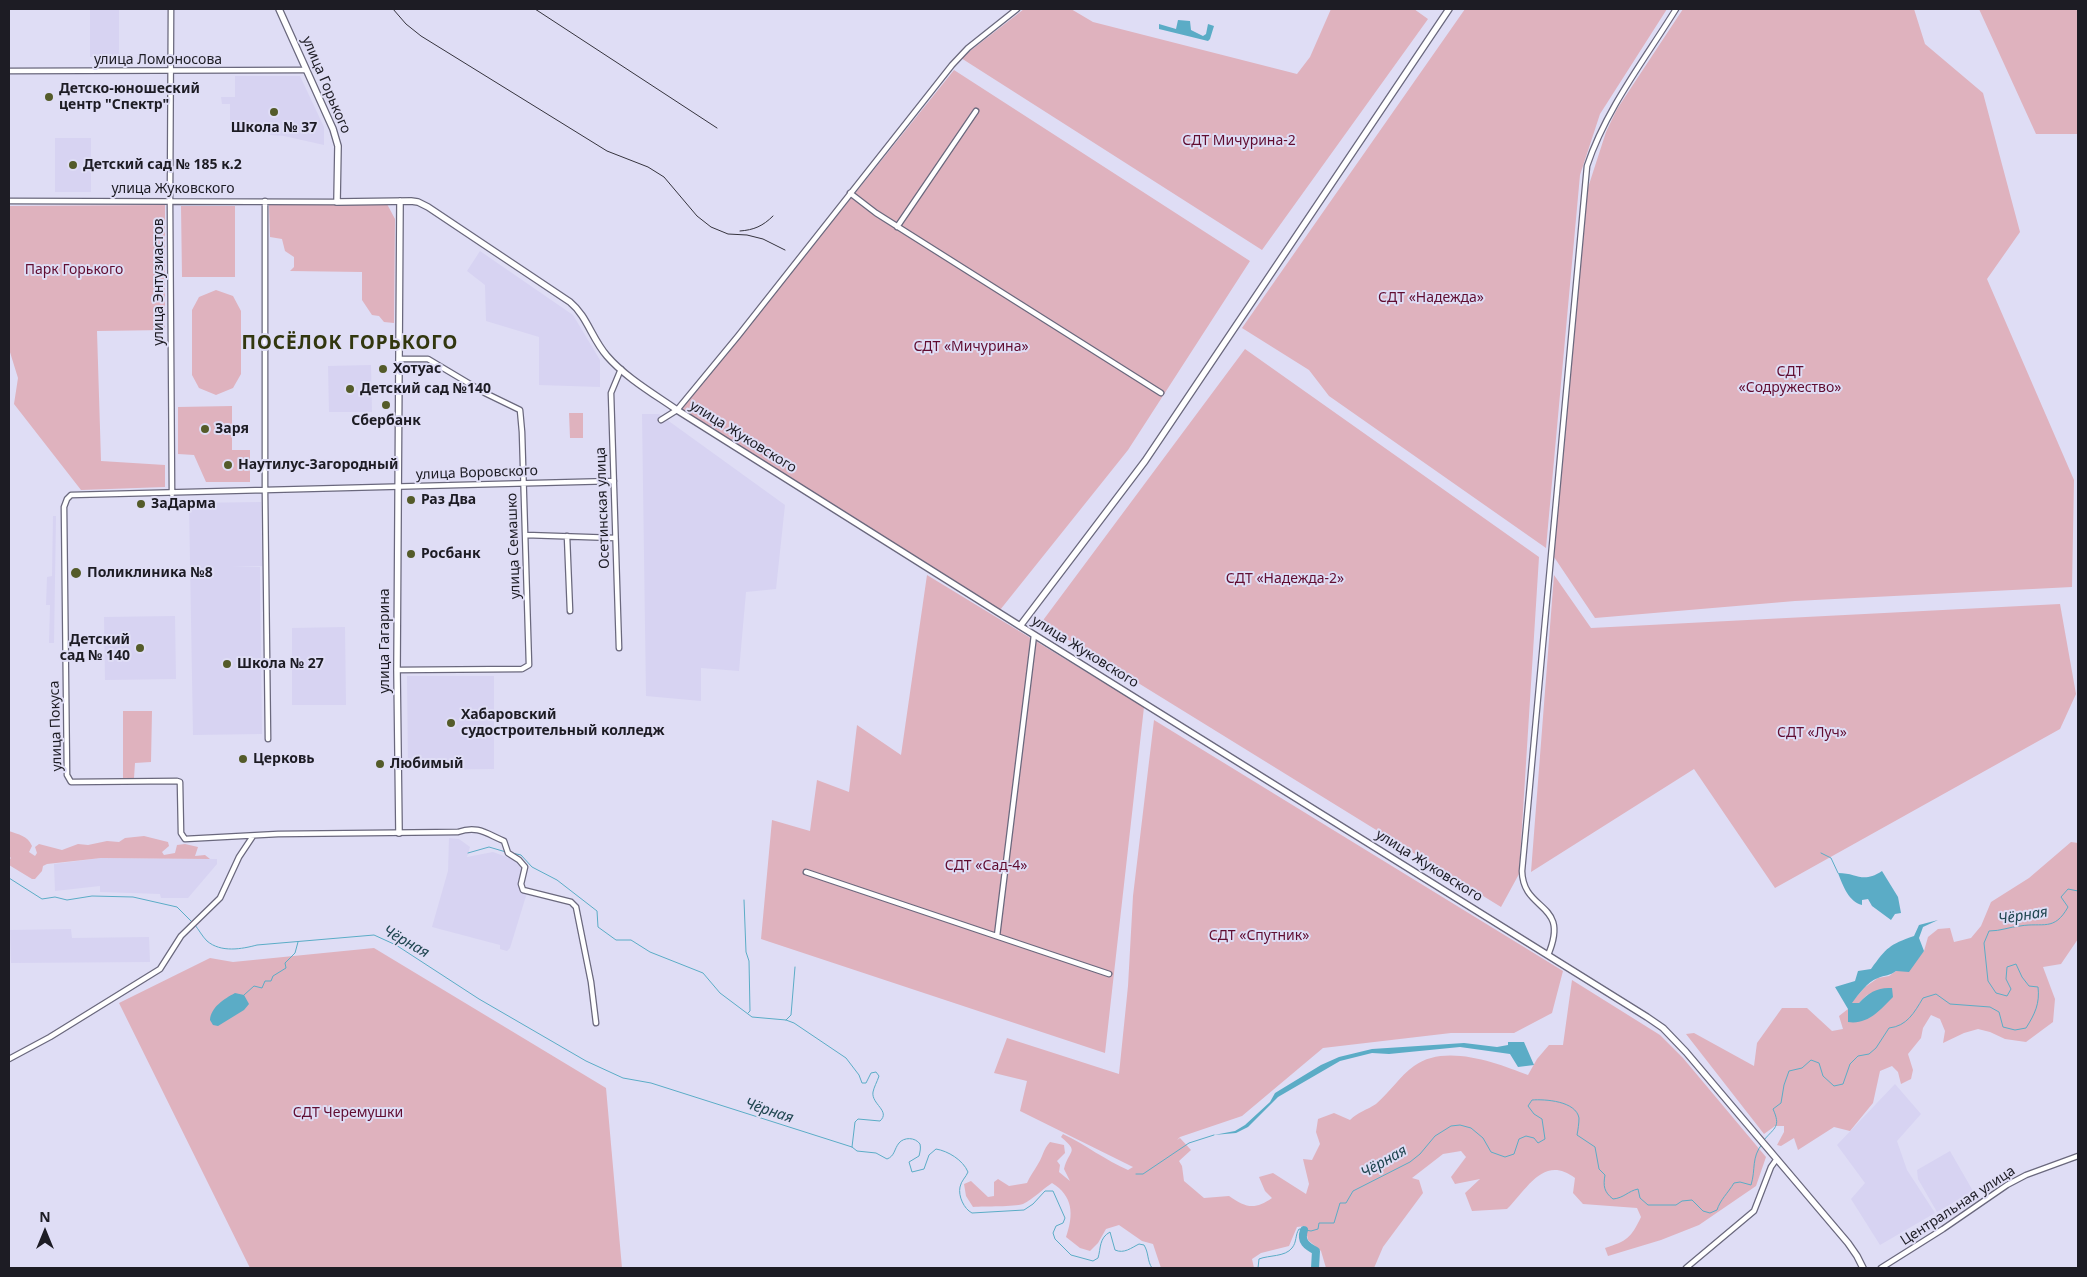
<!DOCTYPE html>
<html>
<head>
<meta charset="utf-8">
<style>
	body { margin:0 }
	#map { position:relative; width:2087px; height:1277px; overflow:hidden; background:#dfddf5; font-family:"Noto Sans",sans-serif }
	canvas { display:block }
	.frame { position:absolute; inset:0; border:10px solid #1d1c24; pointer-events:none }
	.north { position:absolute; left:20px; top:1207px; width:50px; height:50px; -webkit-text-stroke:4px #dfddf5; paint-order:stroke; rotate:0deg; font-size:14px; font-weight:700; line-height:20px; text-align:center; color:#1d1c24 }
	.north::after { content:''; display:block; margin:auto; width:18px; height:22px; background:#1d1c24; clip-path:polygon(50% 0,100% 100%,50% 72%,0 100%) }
</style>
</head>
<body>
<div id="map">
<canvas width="2087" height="1277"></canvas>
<div class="frame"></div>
<div class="north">N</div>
</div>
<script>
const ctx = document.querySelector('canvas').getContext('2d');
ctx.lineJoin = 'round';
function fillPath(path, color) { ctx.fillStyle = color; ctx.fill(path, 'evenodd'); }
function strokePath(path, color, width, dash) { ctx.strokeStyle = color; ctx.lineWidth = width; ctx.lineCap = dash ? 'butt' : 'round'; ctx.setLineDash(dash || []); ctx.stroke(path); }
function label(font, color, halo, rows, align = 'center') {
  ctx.font = font + ' "Noto Sans",sans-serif'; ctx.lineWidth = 4; ctx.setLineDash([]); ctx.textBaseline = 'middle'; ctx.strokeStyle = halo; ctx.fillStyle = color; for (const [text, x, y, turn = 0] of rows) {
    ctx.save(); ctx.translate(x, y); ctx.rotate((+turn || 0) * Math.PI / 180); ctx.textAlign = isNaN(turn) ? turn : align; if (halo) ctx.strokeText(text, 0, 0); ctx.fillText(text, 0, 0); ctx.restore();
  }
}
const built = new Path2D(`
	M90 9H119V57H90Z
	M235 76H300L324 127V145L284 136 270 135 269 130H239V121H230V104H222L221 97H235Z
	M55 138H91V192H55Z
	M480 251 573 315 600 360V387L539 385V337L486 321 485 285 467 271Z
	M371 365 372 412H329L328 366Z
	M642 414H659L785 505 776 589 746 592 739 671 701 668V701L646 696Z
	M261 502 262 566 232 567H260L262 734 193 735 189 503Z
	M53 516H56L54 643H49L50 605H46L47 577 52 576Z
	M175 616 176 679 105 680 104 617Z
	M345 627 346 705H292V628Z
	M407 676H494V769L408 770Z
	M449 838 459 839 470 847 467 857 493 852 523 863 522 885 526 896 510 948 507 951 500 949V945L432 927 448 871Z
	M101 858 217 859V864L188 898H161L160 894 100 892V886L55 891 54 864Z
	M71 929 72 938 149 937 150 962 11 963 10 930Z
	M1895 1084 1921 1114 1897 1141 1907 1170 1935 1213 1880 1245 1851 1199 1865 1183 1837 1145Z
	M1950 1151 1973 1191 1937 1212 1918 1179 1917 1170Z`);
const green = new Path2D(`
	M1024 9H1071L1093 22 1297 74 1310 57 1331 9H1414L1428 19 1262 250 961 58Z
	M1465 9H1667L1600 114 1580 175 1546 548 1329 396 1309 370 1242 328Z
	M1683 9H1914L1925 44 1983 93 2020 232 1987 279 2074 480 2072 587 1795 601 1595 618 1554 557 1570 351 1584 200 1606 132 1617 109Z
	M1979 9H2078V134H2036Z
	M954 70 1250 261 1128 450 1000 610 690 421 681 410Z
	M269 204H387L395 219 394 323 384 322 379 316 372 315 362 300V272L290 271 294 267V257L285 251 282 239 270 237Z
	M165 205V330L97 331 101 461 165 465V487L81 490 14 404 18 378 9 349V206Z
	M181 206H235V277H182Z
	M216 290 233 296 241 311V374L233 388 216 395 199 388 192 375V310L199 297Z
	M1245 349 1539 557 1519 874 1501 907 1041 623Z
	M232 406V450H250V482H206L194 455 178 454V407Z
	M569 413H583V438H570Z
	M927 575 1144 707 1105 1053 761 939 772 820 810 831 817 780 849 792 857 725 901 755Z
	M1554 575 1591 628 2060 604 2076 694 2060 729 1775 888 1694 769 1531 872Z
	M123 711H152L151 762 135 763 134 778H123Z
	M1154 720 1563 971 1552 1013 1514 1033H1451L1323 1048 1242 1116 1180 1137 1177 1140 1180 1138 1191 1150 1179 1161 1182 1166 1184 1181 1204 1198 1229 1196C1246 1208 1255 1210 1272 1198L1265 1191 1259 1177 1273 1173 1306 1194 1309 1184 1303 1159 1312 1160 1320 1144 1316 1132 1318 1119 1334 1113 1350 1120C1358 1112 1367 1110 1376 1104 1389 1093 1400 1076 1414 1066 1445 1043 1497 1063 1528 1075L1537 1059 1549 1045H1563L1572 980 1660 1035 1683 1058 1766 1157 1756 1186 1699 1225 1661 1240 1608 1256 1605 1248C1627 1241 1631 1238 1641 1217L1637 1208 1583 1204 1573 1193 1575 1178C1544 1154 1527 1189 1507 1209L1472 1211 1465 1193 1480 1179 1455 1184 1451 1177 1466 1157 1461 1151 1443 1154 1412 1178 1419 1180 1423 1193 1383 1247 1374 1268H1326L1321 1251 1308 1240 1305 1226 1297 1227 1289 1246 1261 1253 1252 1259 1254 1268H1161L1153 1244 1142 1241 1119 1225 1106 1229 1098 1243 1090 1251 1080 1248 1066 1237C1074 1214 1073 1196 1052 1183 1043 1189 1033 1199 1023 1204 1014 1207 985 1206 973 1207L966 1196 964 1184 971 1181 988 1197 994 1196V1182L998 1179 1009 1186 1027 1183C1030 1176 1034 1171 1038 1164 1043 1157 1043 1149 1050 1142L1064 1145 1065 1153 1057 1161 1060 1165 1059 1172 1070 1181 1064 1169C1069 1149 1080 1153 1061 1137L1063 1134C1086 1145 1105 1160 1128 1170L1133 1167 1020 1111 1027 1081 994 1073 1007 1038 1119 1074 1128 986 1133 896Z
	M9 831C19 835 27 835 32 846L29 852 35 856 37 853 35 847 39 844 62 850 78 844 88 845 107 841 119 842 125 838 144 836 168 842 169 846 162 852 164 855 175 853 177 845 185 844 198 847 195 856 205 855 210 859 101 858 47 864 43 866 42 871 35 879H32L9 865V860L11 858 9 856Z
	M2071 842 2078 843V939L2061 964 2043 967 2055 999 2053 1022 2026 1042 2005 1039 1990 1032 1978 1029 1964 1033 1943 1043 1945 1031 1940 1019 1931 1015 1923 1028 1921 1038 1908 1054 1913 1070 1911 1079 1901 1084 1898 1072 1892 1066 1880 1071 1873 1103 1850 1131 1834 1127 1798 1150 1794 1138 1781 1146 1777 1145 1784 1132V1126H1775L1764 1134 1686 1034 1694 1033 1754 1066 1757 1043 1782 1008H1807L1832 1031 1843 1029 1839 1016 1848 1009V1022L1868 994 1859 1003H1851L1865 987 1878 978 1889 976 1924 951 1928 937 1938 929 1950 928 1954 942 1971 938 1981 926 1991 902 2029 878Z
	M374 948 606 1088 622 1268H250L119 1003 210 958 233 962Z`);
const water = new Path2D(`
	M1178 20 1190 21 1191 30 1203 36 1206 34 1208 24 1214 26 1210 39 1208 41 1159 29V24L1176 29Z
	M1882 871 1898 897 1901 913 1895 914 1891 920 1872 906 1868 899 1862 900V905C1849 902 1843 886 1838 873 1858 873 1862 884 1882 871Z
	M1938 920 1923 927 1919 938 1924 951 1909 972 1896 971C1890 976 1885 975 1878 978 1867 982 1859 994 1852 1003H1859C1869 992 1878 987 1892 988L1893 997C1880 1010 1868 1025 1848 1022V1009L1835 987 1855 981 1858 971 1871 969C1887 947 1889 945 1914 936L1919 925Z
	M235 993 244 995 249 1004 244 1010 218 1026 213 1025 210 1020C211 1007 224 999 235 993Z
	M1508 1042H1524L1534 1065 1518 1067 1510 1054 1460 1047 1389 1054 1372 1053 1340 1061 1278 1097 1248 1127 1236 1133 1214 1135 1235 1131 1245 1125 1270 1102 1275 1093 1321 1065 1339 1057 1372 1049 1464 1043 1497 1047 1508 1045Z`);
const stream = new Path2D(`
	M468 853 489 847 506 852
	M512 853 521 855 532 867 557 880 597 911 598 927 616 940H631L650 952 703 973 720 993 752 1017 786 1020 794 1023 846 1058 859 1075 862 1083H866L871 1073 876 1072 879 1076C877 1082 874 1087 873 1092 871 1104 891 1111 880 1121L858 1119 855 1122 852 1147
	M1821 853 1831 858 1838 873
	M9 878 42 899 55 897 67 900 92 896 133 897 177 907 192 922
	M744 900 746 952 749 961 750 1011 748 1013
	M195 925C199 930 202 936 207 941 221 953 242 949 257 945L374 935 396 945 479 999 586 1061 623 1078 651 1083 852 1147 857 1151 876 1153 887 1159C895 1156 894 1149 899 1143 904 1137 915 1137 920 1144 921 1148 920 1152 919 1156L909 1162 912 1172 924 1169 929 1155 936 1149C948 1151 963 1160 968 1172 966 1177 961 1181 960 1187 958 1196 964 1209 972 1213L1024 1210 1033 1204 1045 1191H1053L1065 1218 1063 1223 1056 1226 1053 1233 1055 1239 1071 1255 1093 1261 1098 1258C1101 1248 1099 1238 1110 1232L1115 1250C1124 1254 1131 1248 1139 1244L1144 1245C1149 1253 1147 1261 1152 1268
	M244 995 254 986 262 988 265 981H271L273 976 286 968 285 963 295 953 298 942
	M786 1020 791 1015 795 967
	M1764 1140C1775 1127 1781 1127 1773 1109L1781 1103 1784 1085 1789 1071 1802 1068 1811 1060 1819 1063 1823 1076 1834 1086 1843 1084 1850 1064 1858 1056 1869 1054 1876 1048 1889 1028C1907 1026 1914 1013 1923 998L1936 994 1950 1004 1990 1007 1999 1012 2003 1027 2015 1030 2026 1028C2035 1014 2040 1003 2038 987L2029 986 2022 977 2016 964 2007 967 2006 979 2011 989 2007 996 1996 993 1988 981 1984 943 1989 931C2001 931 2009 927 2020 926 2043 922 2054 932 2068 907L2061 897 2068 889 2078 891
	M1136 1174H1143L1189 1143 1214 1135
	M1258 1268 1259 1259C1269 1255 1285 1257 1292 1248 1297 1242 1295 1235 1299 1229L1311 1231 1318 1229 1319 1223H1334L1340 1203H1346L1353 1191 1410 1162 1420 1154 1435 1136 1451 1126 1460 1125 1471 1128 1483 1138 1491 1152 1505 1157 1514 1154 1519 1139 1526 1136 1534 1138 1538 1143 1545 1139 1542 1119 1534 1114 1528 1106 1532 1100C1545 1099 1576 1101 1579 1118 1579 1123 1578 1130 1577 1135L1595 1147 1599 1169 1605 1175C1603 1186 1604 1192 1613 1199 1624 1198 1628 1191 1638 1189L1640 1198 1648 1205H1676L1682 1201 1692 1200 1703 1211 1710 1213 1717 1210C1720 1200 1728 1193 1734 1183L1740 1182 1751 1185C1756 1169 1751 1158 1762 1144`);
const river = new Path2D(`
	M1304 1230C1300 1242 1307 1246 1316 1251L1315 1268`);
const street = new Path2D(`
	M171 9 170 201 172 494
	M9 71 306 70
	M850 193 876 213 1161 393
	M9 201 337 202
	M265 201V491L268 739
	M897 227 976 111
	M661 420 677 410 738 336 952 65 968 48 1017 9
	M526 535 615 538
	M567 536 570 611
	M619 648 611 393 621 369
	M397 670 522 669 529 665 522 432 520 410 485 393 428 359H399
	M806 872 1109 974
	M997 936 1034 635
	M1548 955C1571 901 1523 913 1522 871L1587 166C1606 109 1645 59 1676 9
	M596 1023 591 982 576 907 571 902 523 890 521 884 525 867 519 860 508 853 504 841C487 834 478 825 458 832L278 834 185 839 181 833 180 782 177 781 71 782 67 775 64 507 67 499 71 495 614 481
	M9 1059 50 1037 160 969 181 936 220 898 239 857 253 836
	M1686 1268 1754 1211 1771 1167 1776 1160
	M1881 1268 1943 1229 2007 1185 2026 1175 2078 1156`);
const secondary = new Path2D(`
	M279 9 333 129 338 146 337 202 411 201 418 202 428 207 570 302C587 316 592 339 607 356 625 377 654 394 677 410L1020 626 1647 1017 1663 1028 1686 1052 1848 1243 1857 1256 1863 1268
	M1020 626 1145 461 1449 9
	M399 833 397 670 400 201`);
const rail = new Path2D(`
	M393 9 406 24 421 36 607 151 648 167 664 177 697 216 711 227 728 234 747 235 763 239 785 250
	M535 9 717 128
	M740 231C754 230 763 226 773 216`);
const markers = [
	[49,97,5,"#545b29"],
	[274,112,5,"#545b29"],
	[73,165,5,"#545b29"],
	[383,369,5,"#545b29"],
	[350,389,5,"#545b29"],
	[386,405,5,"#545b29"],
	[205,429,5,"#545b29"],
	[228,465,5,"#545b29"],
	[411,500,5,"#545b29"],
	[141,504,5,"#545b29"],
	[411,554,5,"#545b29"],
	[76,573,6,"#545b29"],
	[140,648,5,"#545b29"],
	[227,664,5,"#545b29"],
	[451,723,5,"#545b29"],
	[243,759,5,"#545b29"],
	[380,764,5,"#545b29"]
];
const streetNames = [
	["улица Ломоносова",158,60],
	["улица Горького",326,85,67],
	["улица Жуковского",173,189],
	["улица Энтузиастов",159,282,-90],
	["улица Жуковского",743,437,32],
	["улица Воровского",477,473,-2],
	["Осетинская улица",603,508,-92],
	["улица Семашко",514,546,-92],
	["улица Гагарина",385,641,-90],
	["улица Жуковского",1085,652,32],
	["улица Покуса",56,726,-92],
	["улица Жуковского",1429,866,32],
	["Центральная улица",1958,1206,-33]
];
const poiNames = [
	["Детско-юношеский",59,89],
	["центр \"Спектр\"",59,105],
	["Школа № 37",274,128,"center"],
	["Детский сад № 185 к.2",83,165],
	["Хотуас",393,369],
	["Детский сад №140",360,389],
	["Сбербанк",386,421,"center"],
	["Заря",215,429],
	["Наутилус-Загородный",238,465],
	["Раз Два",421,500],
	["ЗаДарма",151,504],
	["Росбанк",421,554],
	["Поликлиника №8",87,573],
	["Детский",130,640,"right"],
	["сад № 140",130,656,"right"],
	["Школа № 27",237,664],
	["Хабаровский",461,715],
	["судостроительный колледж",461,731],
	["Церковь",253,759],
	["Любимый",390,764]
];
const parkNames = [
	["СДТ Мичурина-2",1239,141],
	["Парк Горького",74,270],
	["СДТ «Надежда»",1431,298],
	["СДТ «Мичурина»",971,347],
	["СДТ",1790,372],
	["«Содружество»",1790,388],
	["СДТ «Надежда-2»",1285,579],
	["СДТ «Луч»",1812,733],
	["СДТ «Сад-4»",986,866],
	["СДТ «Спутник»",1259,936],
	["СДТ Черемушки",348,1113]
];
const waterNames = [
	["Чёрная",2023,916,-9],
	["Чёрная",406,942,29],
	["Чёрная",769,1111,18],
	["Чёрная",1384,1162,-30]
];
const districtNames = [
	["ПОСЁЛОК ГОРЬКОГО",350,344]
];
fillPath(built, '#d7d3f2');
fillPath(green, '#dfb2be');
fillPath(water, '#5bacc6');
strokePath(stream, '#5bacc6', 1);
strokePath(river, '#5bacc6', 8);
strokePath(street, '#6a687d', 7);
strokePath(secondary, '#6a687d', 8);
strokePath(street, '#fff', 4.5);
strokePath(secondary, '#fff', 5.5);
strokePath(rail, '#35333d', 1);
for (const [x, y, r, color] of markers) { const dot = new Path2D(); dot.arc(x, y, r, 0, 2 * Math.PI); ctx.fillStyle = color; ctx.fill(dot); strokePath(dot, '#dfddf5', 2); }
label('14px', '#1d1c24', '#dfddf5', streetNames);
label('bold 14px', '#1d1c24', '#dfddf5', poiNames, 'left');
label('14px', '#600d31', '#dfddf5', parkNames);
label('italic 15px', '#1f4550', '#dfddf5', waterNames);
ctx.letterSpacing = '1px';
label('bold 19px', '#32370f', '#dfddf5', districtNames);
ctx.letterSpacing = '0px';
</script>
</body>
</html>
